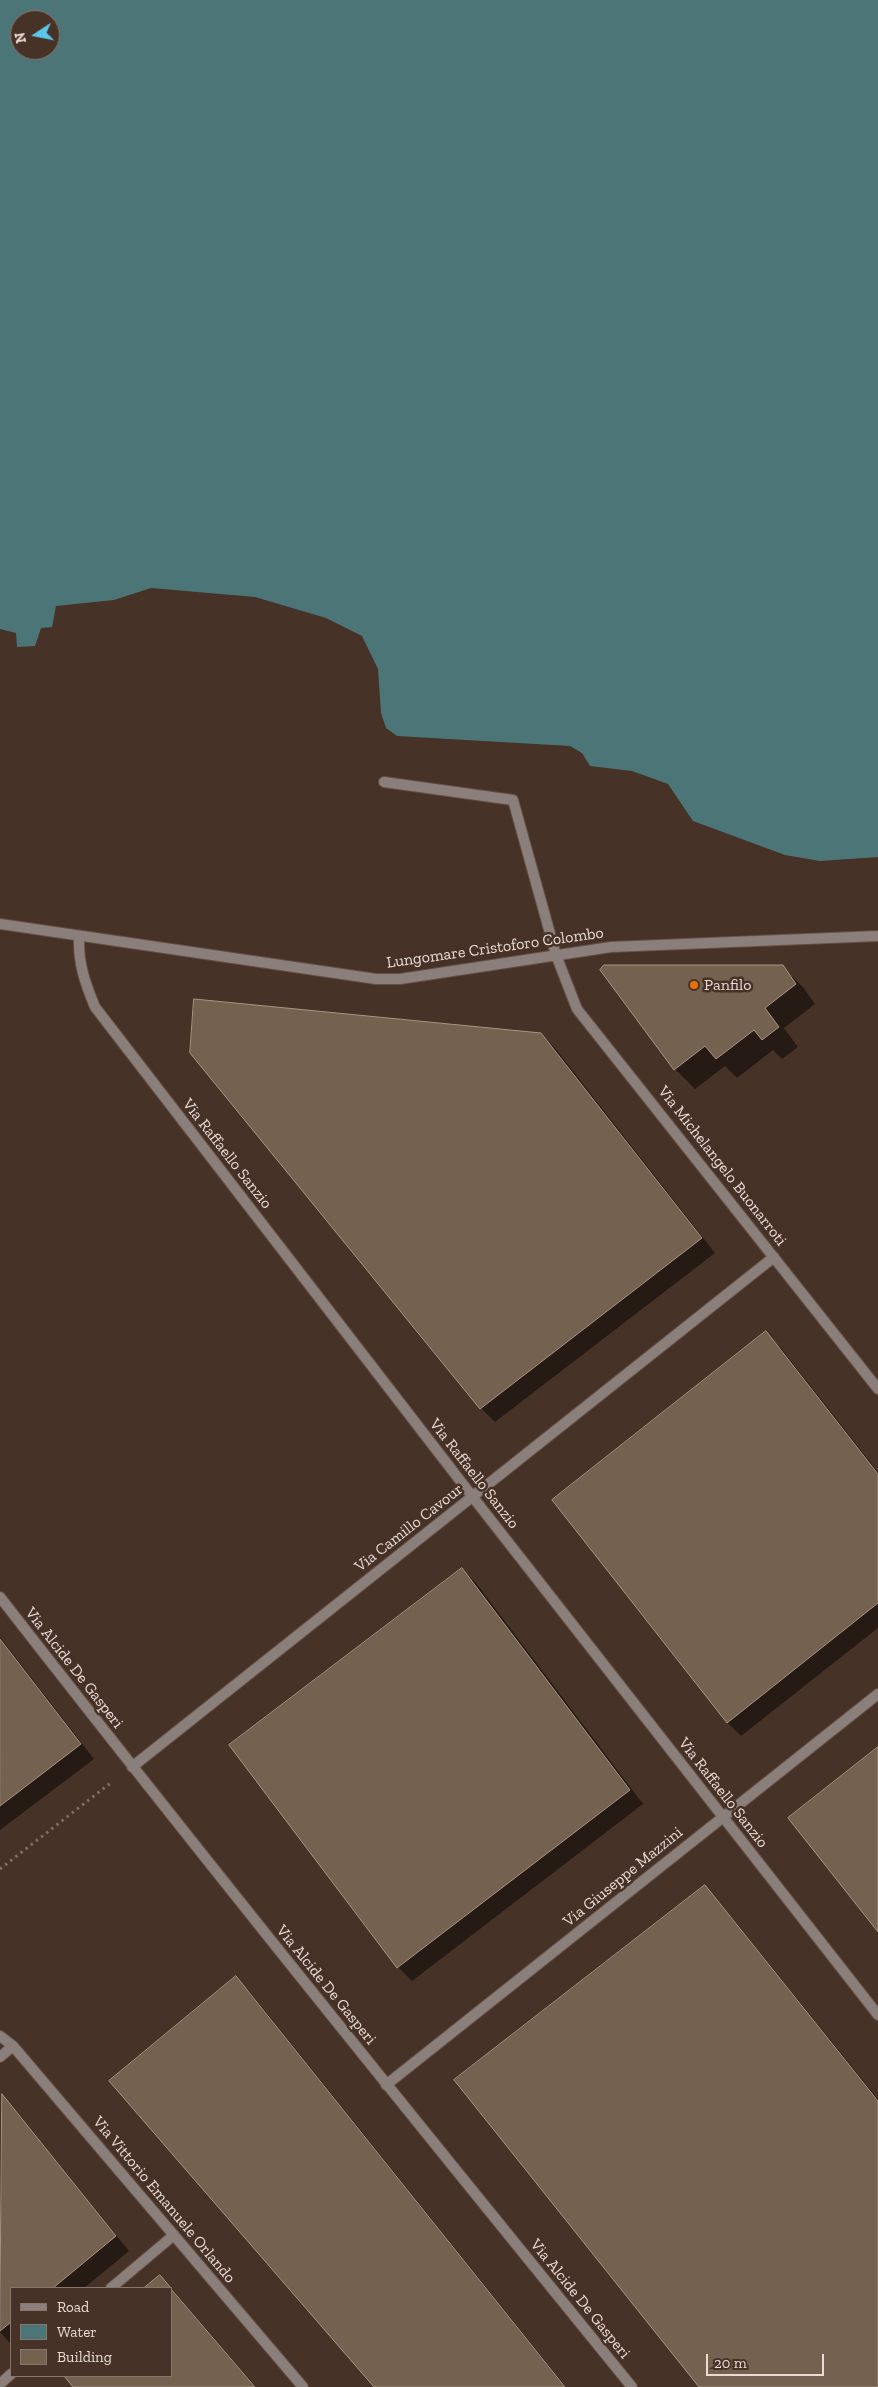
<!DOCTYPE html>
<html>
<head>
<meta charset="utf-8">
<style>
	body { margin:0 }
	#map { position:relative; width:878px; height:2387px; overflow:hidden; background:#473227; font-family:"Zilla Slab",serif }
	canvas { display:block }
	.legend { position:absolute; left:10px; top:2287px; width:162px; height:90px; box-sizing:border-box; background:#473227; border:1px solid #88766c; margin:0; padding:6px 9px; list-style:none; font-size:15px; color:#e9dbd4 }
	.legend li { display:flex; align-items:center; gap:10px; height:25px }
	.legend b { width:25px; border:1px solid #88766c }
	.north { position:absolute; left:10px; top:10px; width:50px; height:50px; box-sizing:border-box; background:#473227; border:1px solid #88766c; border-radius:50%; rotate:259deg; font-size:14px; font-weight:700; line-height:20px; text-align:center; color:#e9dbd4 }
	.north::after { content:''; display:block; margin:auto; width:18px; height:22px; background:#5cc7e8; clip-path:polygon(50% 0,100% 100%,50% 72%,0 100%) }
	.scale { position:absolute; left:706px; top:2354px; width:118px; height:22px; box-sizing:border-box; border:2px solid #e9dbd4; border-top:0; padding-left:6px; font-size:15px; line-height:18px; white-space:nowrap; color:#e9dbd4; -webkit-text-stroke:4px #473227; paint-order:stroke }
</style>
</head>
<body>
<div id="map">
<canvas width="878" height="2387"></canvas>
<ul class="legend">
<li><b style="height:6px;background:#8b7f7b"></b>Road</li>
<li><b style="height:14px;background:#4c7577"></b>Water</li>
<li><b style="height:14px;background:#756150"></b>Building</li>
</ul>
<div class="north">N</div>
<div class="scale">20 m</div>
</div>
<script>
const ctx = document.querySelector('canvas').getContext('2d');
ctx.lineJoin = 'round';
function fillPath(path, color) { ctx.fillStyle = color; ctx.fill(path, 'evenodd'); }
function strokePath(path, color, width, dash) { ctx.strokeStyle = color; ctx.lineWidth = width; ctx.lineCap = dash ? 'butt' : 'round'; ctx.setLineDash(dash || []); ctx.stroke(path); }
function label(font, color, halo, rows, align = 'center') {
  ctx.font = font + ' "Zilla Slab",serif'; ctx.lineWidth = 5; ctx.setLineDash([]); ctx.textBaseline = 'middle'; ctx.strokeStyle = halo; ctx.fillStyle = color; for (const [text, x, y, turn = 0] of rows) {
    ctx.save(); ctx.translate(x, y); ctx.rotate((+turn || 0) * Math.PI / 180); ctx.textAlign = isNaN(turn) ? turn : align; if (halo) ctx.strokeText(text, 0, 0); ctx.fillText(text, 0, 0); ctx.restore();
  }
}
const water = new Path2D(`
	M0 0H878V857L820 861 785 855 693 821 668 784 632 771 590 766 582 753 570 746 397 736 386 728 381 713 378 669 362 636 326 618 255 597 151 588 114 600 56 606 52 627 41 628 35 646 17 647 16 633 0 629ZM20 20H50V50H20Z`);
const shadow = new Path2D(`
	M782 967 803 987 815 1004 784 1028 798 1047 782 1059 773 1050 737 1078 725 1066 695 1089 675 1069Z
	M541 1034 555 1048 715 1253 495 1422 481 1408 191 1053Z
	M766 1333 780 1347 878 1472V1628L741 1736 727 1722Z
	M462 1570 476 1583 643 1804 412 1981 398 1967Z
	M0 1637 94 1759 0 1830Z
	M704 1887 718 1901 878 2099V2387H701Z
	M236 1978 250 1992 566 2387H376Z
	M1 2096 15 2110 129 2251 84 2288H11V2344L0 2332Z
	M171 2288 256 2387H75L65 2376H171Z`);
const building = new Path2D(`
	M604 965H783L796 984 765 1008 779 1027 762 1040 754 1030 716 1059 705 1046 674 1070 600 970Z
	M194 999 541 1033 702 1238 480 1409 190 1053Z
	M766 1331 878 1474V1603L727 1723 552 1500Z
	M462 1568 630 1790 397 1968 229 1745Z
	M0 1639 81 1744 0 1806Z
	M878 1747V1932L788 1818Z
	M705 1885 878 2101V2387H699L454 2080Z
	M236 1976 565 2387H374L109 2081Z
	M2 2094 116 2236 53 2288H11V2322L0 2331Z
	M160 2275 171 2288H144Z
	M171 2289 255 2387H73L64 2376H171Z`);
const path = new Path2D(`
	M0 1869 112 1782`);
const street = new Path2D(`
	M384 782 513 800 556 955 577 1009 878 1389
	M0 924 376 979H400L611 947 878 936
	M79 937C78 963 85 983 95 1007L472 1496 878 2015
	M0 1597C207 1863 419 2125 632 2387
	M132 1767 774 1257
	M0 2036 13 2046 303 2387
	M0 2057 13 2046
	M386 2085 878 1694
	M111 2288 174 2235
	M0 2384 11 2374`);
const markers = [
	[694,985,5,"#e8710a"]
];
const streetNames = [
	["Lungomare Cristoforo Colombo",495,948,-8],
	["Via Raffaello Sanzio",227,1154,52],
	["Via Michelangelo Buonarroti",722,1166,52],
	["Via Raffaello Sanzio",474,1474,52],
	["Via Camillo Cavour",409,1528,-38],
	["Via Alcide De Gasperi",74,1668,52],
	["Via Raffaello Sanzio",723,1793,52],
	["Via Giuseppe Mazzini",623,1877,-39],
	["Via Alcide De Gasperi",326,1985,51],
	["Via Vittorio Emanuele Orlando",164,2200,50],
	["Via Alcide De Gasperi",580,2299,51]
];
const poiNames = [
	["Panfilo",704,985]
];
fillPath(water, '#4c7577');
fillPath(shadow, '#0007');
fillPath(building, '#756150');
strokePath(building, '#a99481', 1);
strokePath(street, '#645046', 12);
strokePath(path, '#7f6c63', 3, [2.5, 4]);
strokePath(street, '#8b7f7b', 10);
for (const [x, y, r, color] of markers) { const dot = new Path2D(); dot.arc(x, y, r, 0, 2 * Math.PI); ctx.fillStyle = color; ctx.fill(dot); strokePath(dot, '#473227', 2); }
label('16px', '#e9dbd4', '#473227', streetNames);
label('16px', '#e9dbd4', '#473227', poiNames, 'left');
</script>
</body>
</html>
